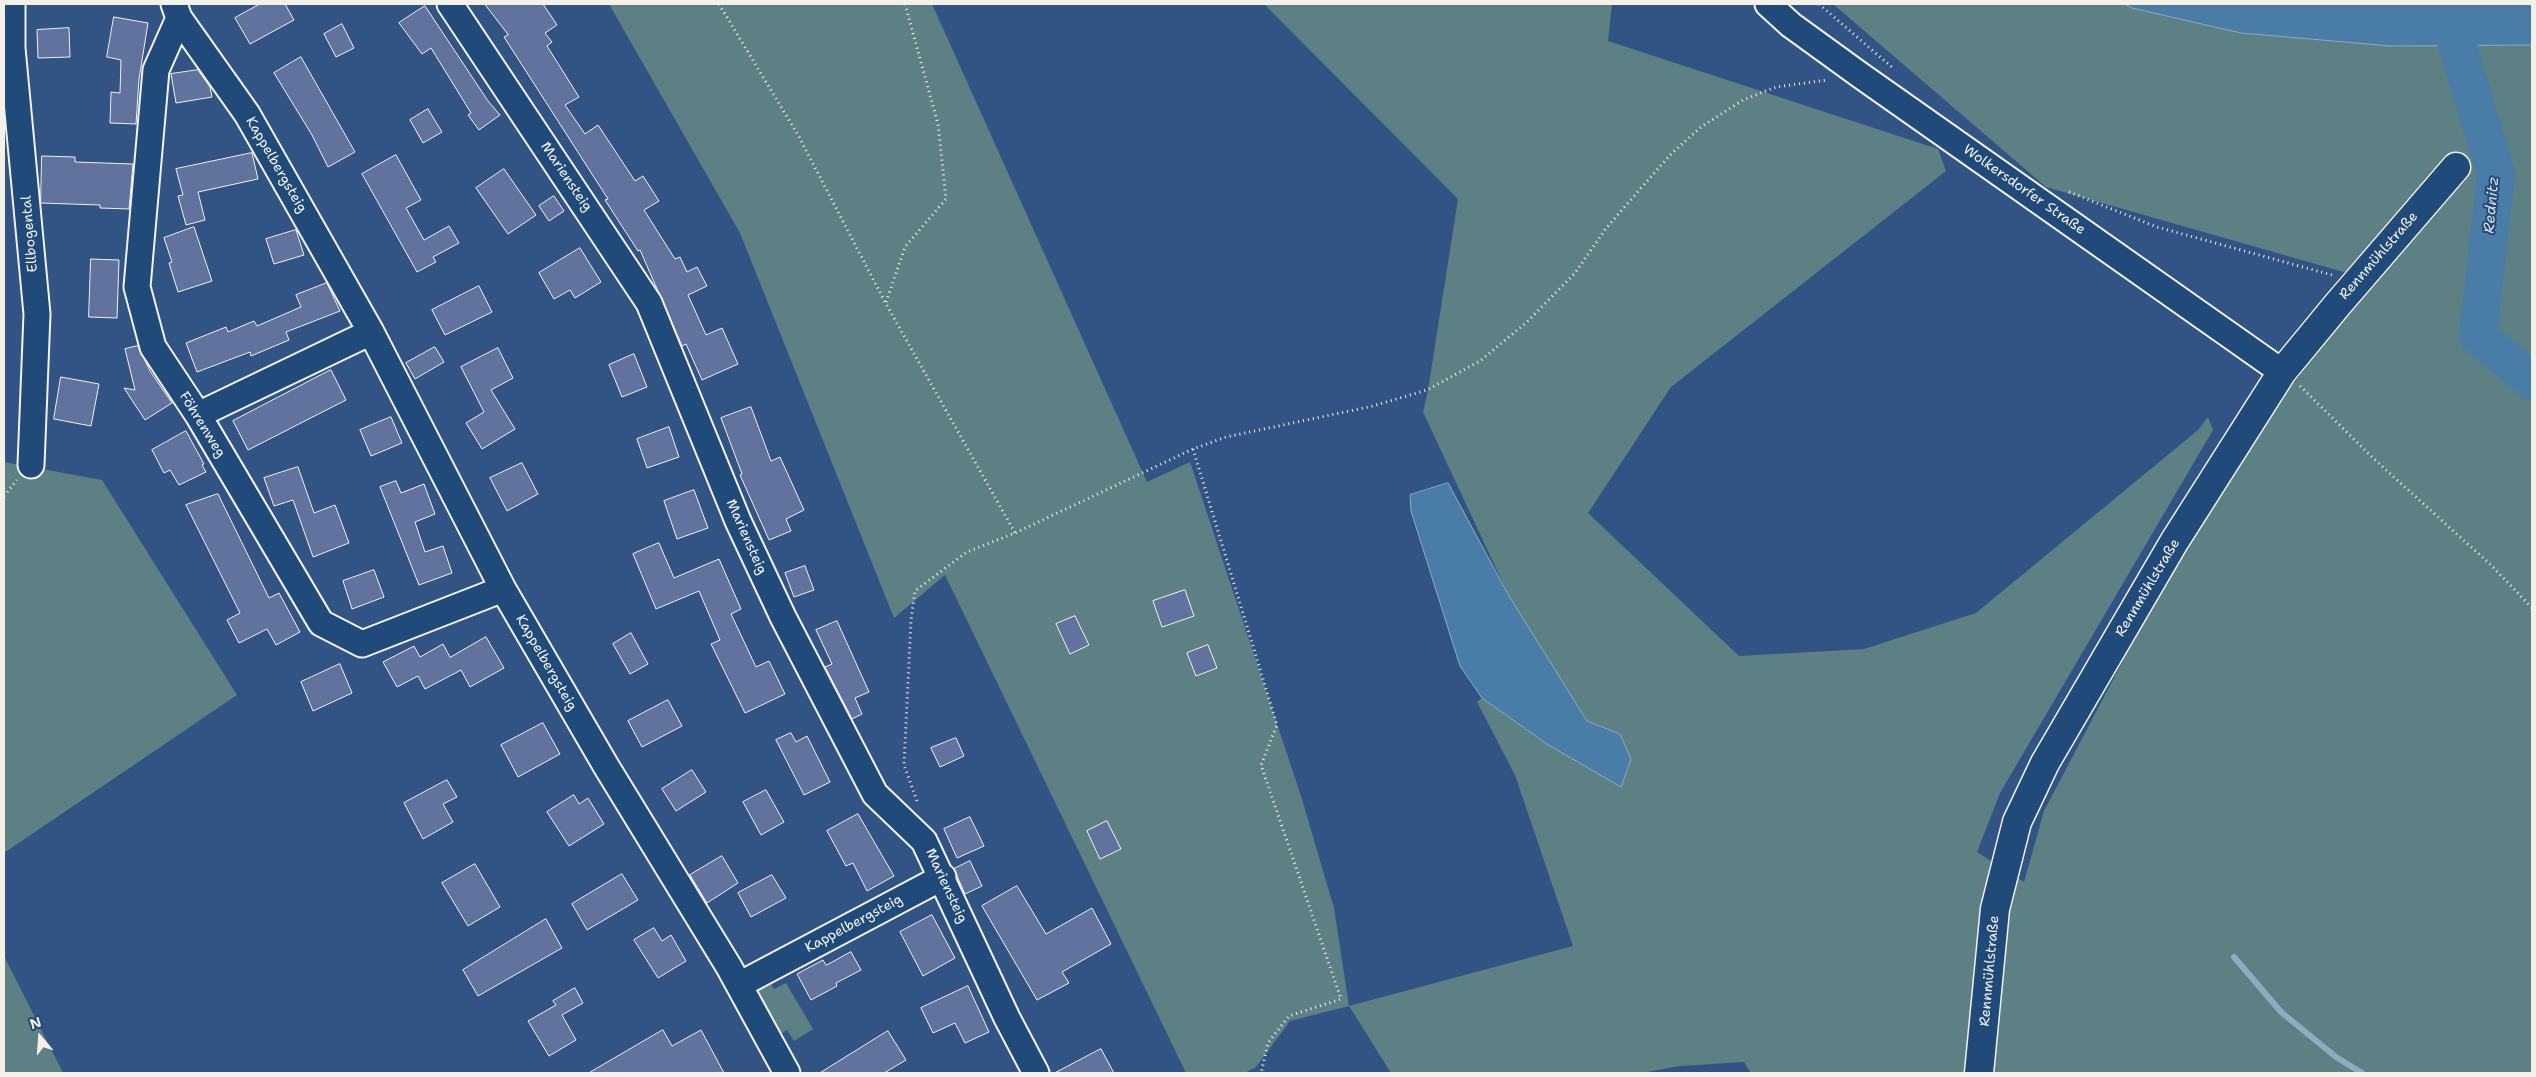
<!DOCTYPE html>
<html>
<head>
<meta charset="utf-8">
<style>
	body { margin:0 }
	#map { position:relative; width:2536px; height:1077px; overflow:hidden; background:#315484; font-family:"Shantell Sans",sans-serif }
	canvas { display:block }
	.frame { position:absolute; inset:0; border:5px solid #f4f1e8; pointer-events:none }
	.north { position:absolute; left:15px; top:1012px; width:50px; height:50px; -webkit-text-stroke:4px #1f4a7a; paint-order:stroke; rotate:342deg; font-size:14px; font-weight:700; line-height:20px; text-align:center; color:#f4f1e8 }
	.north::after { content:''; display:block; margin:auto; width:18px; height:22px; background:#f4f1e8; clip-path:polygon(50% 0,100% 100%,50% 72%,0 100%) }
</style>
</head>
<body>
<div id="map">
<canvas width="2536" height="1077"></canvas>
<div class="frame"></div>
<div class="north">N</div>
</div>
<script>
const ctx = document.querySelector('canvas').getContext('2d');
ctx.lineJoin = 'round';
function fillPath(path, color) { ctx.fillStyle = color; ctx.fill(path, 'evenodd'); }
function strokePath(path, color, width, dash) { ctx.strokeStyle = color; ctx.lineWidth = width; ctx.lineCap = dash ? 'butt' : 'round'; ctx.setLineDash(dash || []); ctx.stroke(path); }
function label(font, color, halo, rows, align = 'center') {
  ctx.font = font + ' "Shantell Sans",sans-serif'; ctx.lineWidth = 4; ctx.setLineDash([]); ctx.textBaseline = 'middle'; ctx.strokeStyle = halo; ctx.fillStyle = color; for (const [text, x, y, turn = 0] of rows) {
    ctx.save(); ctx.translate(x, y); ctx.rotate((+turn || 0) * Math.PI / 180); ctx.textAlign = isNaN(turn) ? turn : align; if (halo) ctx.strokeText(text, 0, 0); ctx.fillText(text, 0, 0); ctx.restore();
  }
}
const green = new Path2D(`
	M609 4H932L1147 482 1190 462 1301 796 1334 908 1349 1006 1573 946 1515 775 1477 702 1482 698 1547 744 1621 786 1631 759 1620 734 1587 721 1509 596 1423 412 1428 390 1458 199 1264 4H1612L1608 41 1938 149 1946 171 1671 387 1588 513 1739 656 1864 649 1976 613 2198 430 2208 417 2213 430 2000 793 1977 852 2024 882 2044 811 2167 577 2242 448 2375 281 2046 187 1833 4H2125L2132 8 2241 33 2391 46 2532 45V1073H1751L1744 1062 1680 1066 1642 1073H1391L1349 1006 1290 1021 1256 1067 1245 1073H1186L945 575 894 618 740 233Z
	M4 462 102 480 237 695 4 853Z
	M4 956 63 1073H4Z
	M767 977 774 989 786 983 813 1029 794 1041 787 1030 776 1037 750 992Z`);
const water = new Path2D(`
	M2125 4H2532V45L2391 46 2241 33 2132 8Z
	M1448 483 1509 596 1587 721 1620 734 1631 759 1621 787 1547 744 1482 698 1460 666 1411 511 1410 495Z`);
const stream = new Path2D(`
	M2234 957 2281 1012 2336 1057 2362 1073`);
const river = new Path2D(`
	M2447 10 2496 174 2478 336 2532 381`);
const building = new Path2D(`
	M260 4H285L294 20 250 44 235 18Z
	M485 4H543L557 25 545 33 552 42 547 46 579 97 565 105 585 134 598 125 635 181 643 176 659 201 644 210 675 259 680 257 687 272 697 267 707 286 688 295 706 335 722 328 738 364 702 380 686 344 682 346 640 250 638 251 605 200 608 199 504 37 508 35Z
	M425 6 488 101 500 115 479 130 468 115 471 113 431 48 422 54 399 23Z
	M114 17 148 23 139 79 136 124 110 123 111 92 120 93 121 60 107 57Z
	M342 24 354 48 336 57 324 34Z
	M69 28 70 57 38 58 37 30Z
	M301 57 355 152 328 167 312 135 274 73Z
	M198 70 210 87 212 97 176 103 171 74Z
	M428 109 442 132 423 143 410 120Z
	M252 153 258 179 198 192 205 220 186 225 178 196 183 195 176 169Z
	M396 155 421 200 406 208 424 240 449 226 459 243 433 257 436 262 417 272 362 174Z
	M42 156 75 157V162L133 164 129 209 100 208V205L41 203Z
	M504 169 536 215 508 234 476 188Z
	M554 196 564 211 549 221 539 206Z
	M194 227 212 281 178 292 169 263 172 262 164 238Z
	M296 230 304 255 274 264 266 239Z
	M580 248 601 282 575 298 570 290 554 299 539 273Z
	M91 259 119 260 117 318 89 317Z
	M327 283 340 311 286 332 289 340 251 356 250 352 197 372 186 343 226 327 228 332 254 321 257 326 301 307 296 295Z
	M479 286 492 312 445 335 432 310Z
	M138 346 150 371 172 403 145 420 124 388 135 390 125 349Z
	M435 347 444 362 415 379 406 363Z
	M498 348 513 378 491 390 515 429 482 449 466 423 484 412 461 367Z
	M634 354 647 387 622 397 609 365Z
	M331 370 346 400 248 450 233 421Z
	M61 377 99 384 91 426 54 419Z
	M751 407 771 461 780 457 804 510 786 519 791 531 769 540 740 475 742 474 721 418Z
	M391 417 402 443 371 456 360 430Z
	M669 427 679 457 647 468 637 439Z
	M186 431 204 464 202 465 206 472 179 485 170 470 164 473 152 450Z
	M522 463 538 494 507 511 490 478Z
	M298 467 314 513 335 505 349 543 313 557 293 500 274 506 264 478Z
	M396 481 401 493 424 484 435 514 415 522 425 552 443 546 452 573 419 585 380 487Z
	M694 490 708 528 677 539 664 501Z
	M218 494 269 598 279 593 300 632 276 645 267 629 239 643 227 620 240 613 186 505Z
	M659 543 674 578 719 559 741 609 731 614 756 667 769 661 785 694 745 713 711 644 720 640 699 591 656 609 633 554Z
	M805 566 814 590 794 597 785 573Z
	M374 570 384 597 352 609 343 581Z
	M1185 590 1194 616 1162 627 1153 601Z
	M1075 616 1089 645 1070 654 1056 624Z
	M837 621 869 692 855 698 862 714 852 719 825 667 832 664 816 630Z
	M631 633 648 664 630 674 613 644Z
	M486 637 504 668 470 687 461 670 425 689 418 676 397 687 383 662 414 646 420 657 443 644 450 657Z
	M1208 645 1217 668 1196 676 1187 653Z
	M340 664 352 693 313 711 301 682Z
	M668 700 682 726 642 747 628 721Z
	M543 723 560 754 518 777 501 745Z
	M791 733 796 742 807 736 830 782 804 795 776 740Z
	M956 738 964 756 940 767 931 748Z
	M692 770 706 792 676 811 662 789Z
	M447 780 457 797 443 804 453 822 423 839 404 803Z
	M766 790 784 822 761 835 743 802Z
	M574 795 579 804 588 798 604 824 569 846 547 812Z
	M858 814 894 876 867 891 853 863 846 866 827 831Z
	M970 817 984 846 957 858 944 829Z
	M1107 821 1121 849 1100 859 1087 831Z
	M722 856 738 883 707 903 690 875Z
	M970 861 982 886 965 894 954 869Z
	M475 864 500 907 468 926 442 883Z
	M622 874 638 900 587 930 572 904Z
	M772 875 786 898 751 917 738 893Z
	M1017 886 1046 934 1092 908 1111 944 1062 972 1069 983 1037 1000 982 906Z
	M932 915 955 958 923 976 900 932Z
	M546 919 562 948 478 996 463 970Z
	M654 928 662 941 671 935 686 961 658 978 634 940Z
	M851 952 861 970 836 983 837 986 811 1000 797 974 823 960 826 965Z
	M968 986 989 1032 965 1043 955 1023 933 1033 921 1008Z
	M575 988 583 1003 562 1015 576 1040 549 1056 528 1021 556 1005 553 1001Z
	M663 1030 672 1046 701 1030 724 1073H589Z
	M888 1031 906 1060 884 1073H820Z
	M1101 1049 1114 1073H1055Z`);
const path = new Path2D(`
	M719 4 798 135 885 302 1015 533
	M1819 4 1894 69
	M2069 192 2157 227 2332 275
	M886 302 905 247 946 199 938 124 905 4
	M2300 386 2374 459 2491 565 2532 608
	M1193 449 1277 725 1261 765 1341 999 1289 1016 1268 1043 1261 1073
	M4 496 17 480
	M917 801 904 765 911 620 915 591 967 552 1015 533 1193 449 1226 437 1373 406 1427 390 1480 361 1527 322 1575 273 1607 227 1671 154 1701 127 1743 100 1776 87 1827 80`);
const street = new Path2D(`
	M12 4V48L37 314 31 465
	M174 4 179 18 247 114 371 332 503 589 606 766 729 967 787 1073
	M450 4 649 303 738 521 783 617 875 794 924 841 1007 1018 1036 1073
	M1768 4 1791 25 1860 75 2282 372
	M179 18 156 70 137 287 153 347 198 415 321 623 362 644 503 589
	M198 415 371 332
	M739 985 943 877`);
const secondary = new Path2D(`
	M1979 1073 1995 909 2017 822 2045 763 2174 542 2282 372 2338 304 2456 167`);
const streetNames = [
	["Kappelbergsteig",276,165,60],
	["Mariensteig",566,177,56],
	["Wolkersdorfer Straße",2024,190,35],
	["Ellbogental",30,234,-95],
	["Rennmühlstraße",2379,256,-49],
	["Föhrenweg",202,425,58],
	["Mariensteig",746,537,66],
	["Rennmühlstraße",2148,588,-59],
	["Kappelbergsteig",546,663,60],
	["Mariensteig",946,886,65],
	["Kappelbergsteig",854,924,-28],
	["Rennmühlstraße",1990,971,-85]
];
const waterNames = [
	["Rednitz",2492,205,-85]
];
fillPath(green, '#5d8084');
fillPath(water, '#4a7ca8');
strokePath(water, '#8eabc2', 1);
strokePath(stream, '#8eabc2', 6);
strokePath(river, '#4a7ca8', 38);
fillPath(building, '#62729e');
strokePath(building, '#f4f1e8', 1);
strokePath(street, '#f4f1e8', 29);
strokePath(secondary, '#f4f1e8', 31);
strokePath(path, '#f4f1e8', 3, [1, 4]);
strokePath(street, '#1f4a7a', 25);
strokePath(secondary, '#1f4a7a', 28);
label('14px', '#f4f1e8', '#1f4a7a', streetNames);
label('italic 15px', '#dadfde', '#1f4a7a', waterNames);
</script>
</body>
</html>
